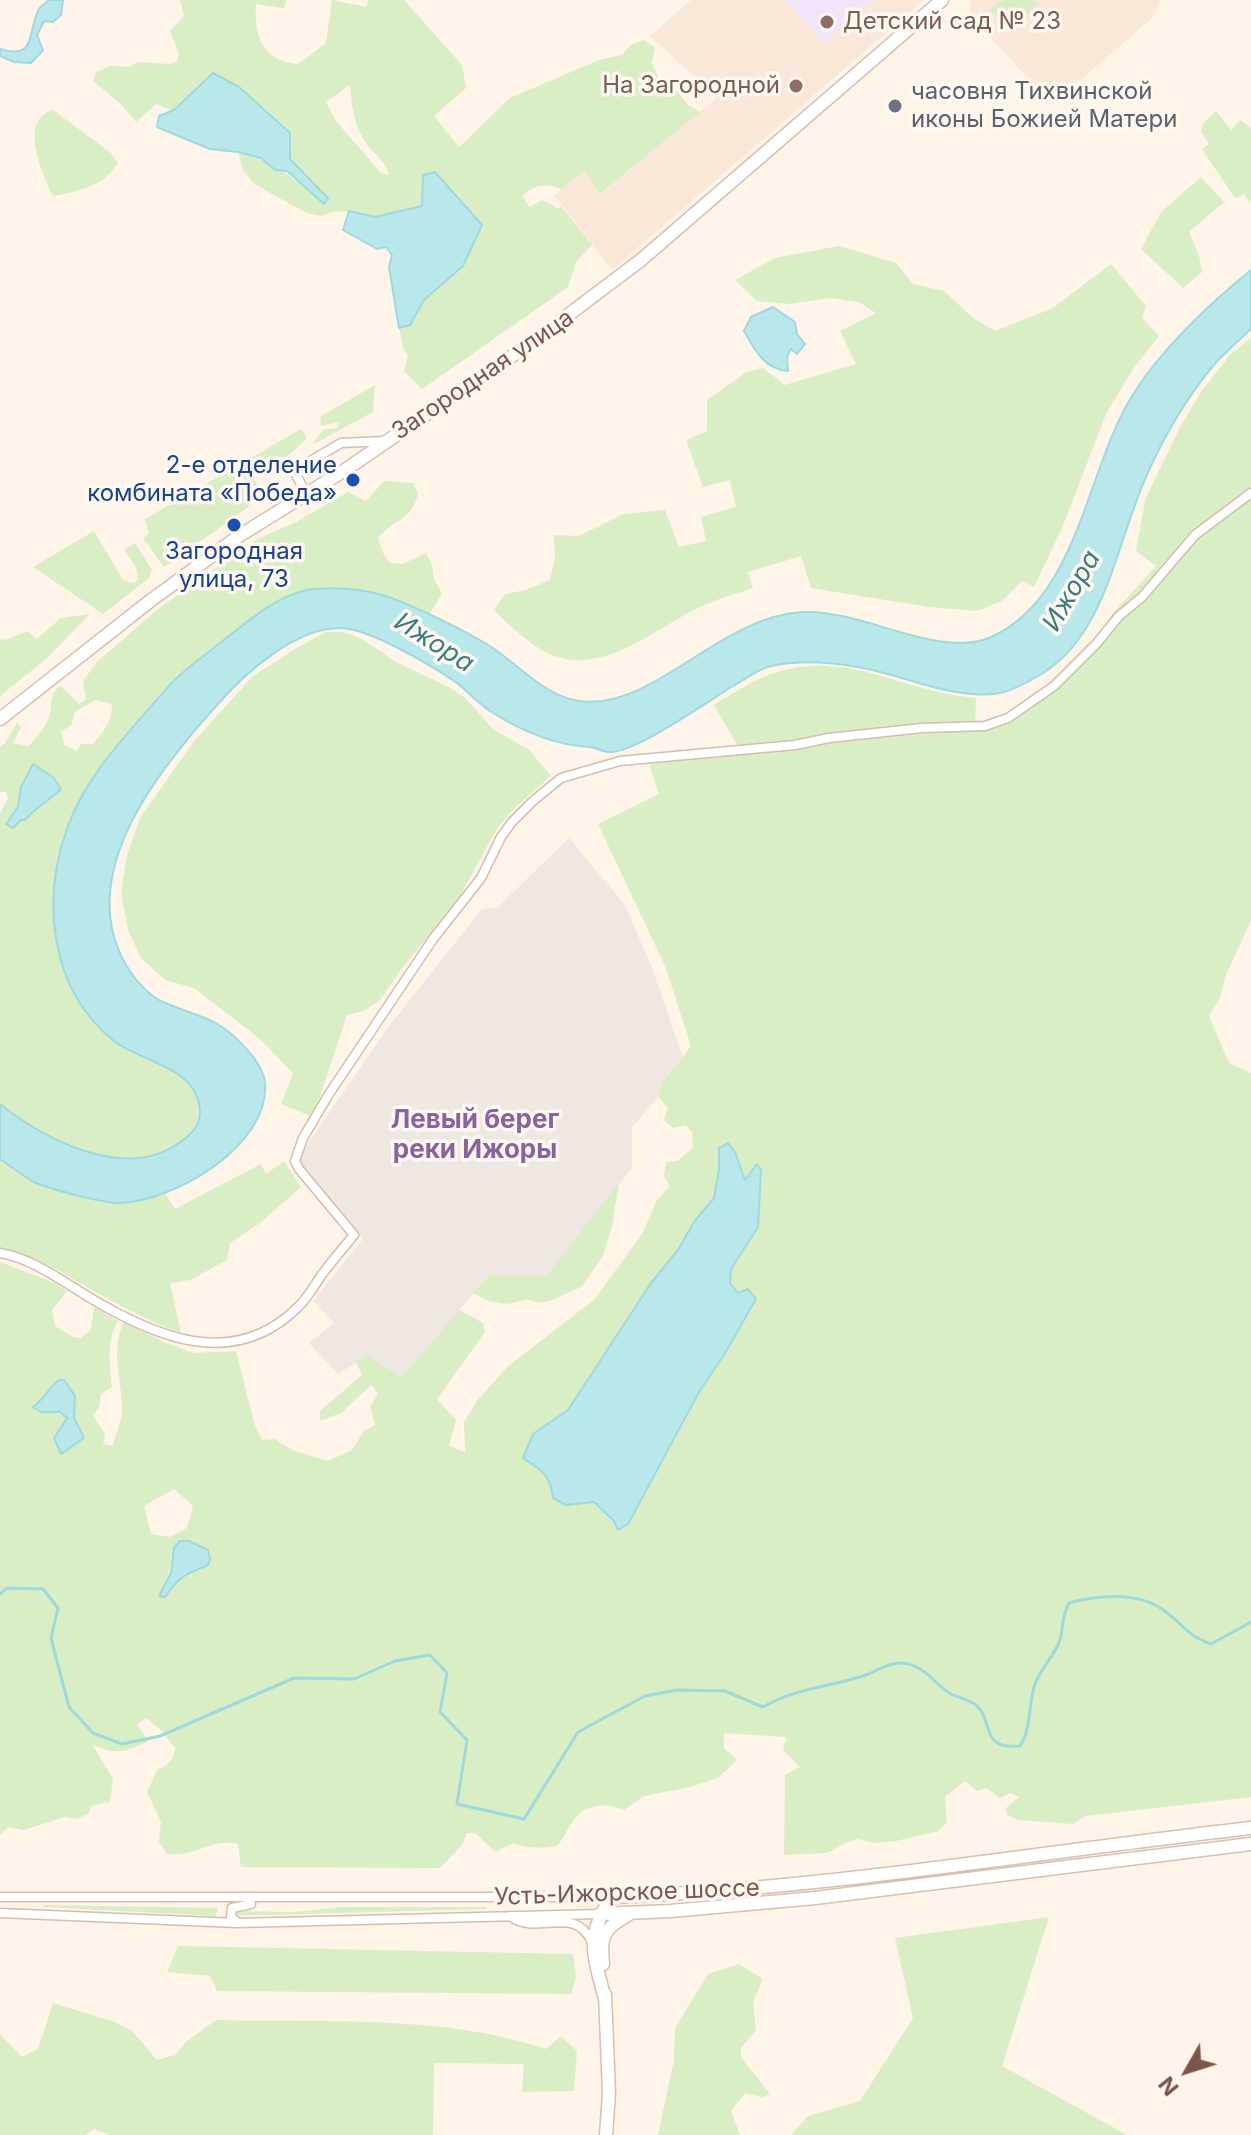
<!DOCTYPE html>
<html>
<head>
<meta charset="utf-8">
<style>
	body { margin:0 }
	#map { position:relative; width:1251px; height:2135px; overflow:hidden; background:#fef4e8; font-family:Inter,sans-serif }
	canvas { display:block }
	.north { position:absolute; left:1147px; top:2031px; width:80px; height:80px; -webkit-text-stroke:6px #fff8f0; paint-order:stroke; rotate:231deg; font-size:22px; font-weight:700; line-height:32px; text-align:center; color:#7c5648 }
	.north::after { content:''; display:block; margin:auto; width:28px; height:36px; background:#7c5648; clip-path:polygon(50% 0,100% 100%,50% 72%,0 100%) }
</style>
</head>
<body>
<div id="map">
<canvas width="1251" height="2135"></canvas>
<div class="north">N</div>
</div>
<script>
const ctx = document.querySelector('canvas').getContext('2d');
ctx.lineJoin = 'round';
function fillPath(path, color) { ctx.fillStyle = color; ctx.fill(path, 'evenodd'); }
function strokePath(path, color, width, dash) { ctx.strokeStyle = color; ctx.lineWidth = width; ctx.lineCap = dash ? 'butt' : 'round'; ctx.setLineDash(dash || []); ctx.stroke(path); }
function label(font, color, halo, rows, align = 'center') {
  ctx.font = font + ' Inter,sans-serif'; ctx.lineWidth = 7; ctx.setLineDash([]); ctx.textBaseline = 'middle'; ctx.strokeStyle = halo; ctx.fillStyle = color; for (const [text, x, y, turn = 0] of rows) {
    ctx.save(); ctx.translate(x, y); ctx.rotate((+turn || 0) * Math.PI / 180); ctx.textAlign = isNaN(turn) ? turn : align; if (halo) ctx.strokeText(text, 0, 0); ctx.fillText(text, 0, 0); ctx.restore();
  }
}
const residential = new Path2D(`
	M691 0H924L612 270 554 195 584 171 601 194 719 96 710 91 650 36Z
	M970 0H1161L1152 18 1052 105 971 16Z`);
const industrial = new Path2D(`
	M569 838 625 905 652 968 686 1066 632 1127V1168L546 1276H488L402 1377 366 1356 338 1374 309 1343 334 1323 313 1301 363 1239 301 1169 299 1157 386 1030 482 909 497 908Z`);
const education = new Path2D(`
	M785 0H872L825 43Z`);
const green = new Path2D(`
	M180 0H286L284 8 256 4C254 36 262 61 298 64L326 43 332 0 366 7 369 0H404L462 65 466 88 434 116 459 147 510 98 599 60 622 55 631 45 644 40 655 48 652 63 658 76 679 93 688 105 700 112 600 194 584 171 562 189C545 184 536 183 522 196L530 207 542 200 559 209 561 206 592 245 576 262 568 287 422 389 404 371 408 356 403 347 399 328 410 325 424 300 463 266 423 175 422 206 375 217 349 211 331 212 322 216 307 213 254 184 243 170 238 152C275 161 295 179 324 204L328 198 188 96 174 111 156 104 136 122 122 105 93 81 96 72 110 66 129 67 138 62 169 64 177 62 179 53 170 31 184 16ZM350 85C352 108 354 128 370 148 378 157 385 162 389 175L381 173 336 121 326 102Z
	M1002 0H1034L1038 4 1007 30 990 10Z
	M53 110 111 153 118 163C105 185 78 192 53 196 42 173 18 120 53 110Z
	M1216 111 1231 130 1240 120 1251 128V204L1244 194 1235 198 1202 149 1209 144 1201 131 1203 123Z
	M1201 177 1224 202 1189 232 1199 255 1202 272 1183 288 1141 249 1162 211Z
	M839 246 896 263 913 284 944 291 972 317 995 331 1053 308 1111 264 1146 306 1142 318 1159 336 1135 366 1106 414 1062 528 1034 587 1022 581 1002 601 977 611 929 607 811 588 801 556 748 572 753 588C735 594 717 599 700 607 657 627 604 676 552 655 531 646 510 626 494 610L505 594 526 590 550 580 555 557 554 535 579 536 623 514 665 510 679 547 706 541 701 517 736 507 730 480 703 487 686 440 707 431V400L745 373 763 368 785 385 856 364 840 331 876 313 859 302 831 298 787 304 757 301 735 280 775 258Z
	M1251 338V920L1226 975 1220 998 1209 1016 1229 1063 1251 1073V1797L1086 1816 1073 1824 1018 1820 1007 1815 1006 1808 1019 1797 1011 1793 1000 1798 986 1788 977 1791 965 1781 945 1797 947 1822 938 1831 896 1841 875 1843 858 1839 845 1843 827 1853 784 1855 785 1775 800 1767 783 1750 787 1737 724 1733V1748L737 1760 718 1778 690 1787 644 1796 624 1810C609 1803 588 1803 576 1817 569 1825 565 1836 558 1845 543 1849 529 1849 514 1843L495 1852 475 1833H467L462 1845 440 1868 241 1867 238 1844C210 1838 196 1858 167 1854L159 1842 161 1822 147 1792 157 1770C168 1765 174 1760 175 1748L162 1731 146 1718 137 1725 149 1741C126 1752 115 1756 92 1744L113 1779 110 1802 92 1805 88 1814 77 1819 64 1817 24 1830 8 1827 0 1835V1262L55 1283 67 1291 52 1310 55 1326 73 1337 81 1338 91 1330 94 1307 118 1321C106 1340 110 1365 112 1387L101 1394 99 1408 93 1415 105 1434 103 1444 113 1446C115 1433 122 1423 122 1409 122 1380 110 1349 124 1322L164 1342 193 1353 236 1351 254 1423 262 1440 275 1439 292 1450 328 1461 352 1450 364 1431 375 1425 370 1407 378 1394 371 1385 341 1413 320 1421V1411L362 1375 356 1362 366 1355 402 1377 459 1310 483 1323 485 1332 437 1399 456 1420 449 1446 465 1452 464 1422 477 1401 507 1367 595 1299 643 1232 657 1200 670 1186 664 1176 666 1162 677 1161 693 1148 692 1132 686 1125 673 1128 664 1120 668 1108 658 1096 665 1080 691 1046 665 966 598 824 659 794 649 765 739 748 714 705C733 693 753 680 774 673 834 653 882 679 939 692 951 695 964 696 976 698L975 725 1014 719 1046 695 1087 655 1112 614 1156 566 1136 551 1145 500 1179 429 1201 392 1229 356ZM728 1143 735 1152 745 1181 743 1250 731 1269 730 1283 739 1293 756 1299 750 1312 699 1392 628 1524 614 1521 594 1502 566 1505 546 1474 533 1434 568 1410 651 1283 678 1250 694 1222 714 1198 719 1169V1148ZM64 1380 71 1393 75 1422 84 1437 56 1434 67 1418 64 1414 41 1412 33 1406ZM174 1489 193 1506 187 1528 170 1537 151 1534 144 1506ZM180 1541 199 1545 194 1570 162 1590C174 1572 167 1554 180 1541Z
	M375 385 373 412 312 445 323 430 337 428 339 422 320 426 321 416Z
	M301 429 307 438 271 472 260 467 249 471 264 496 164 567 143 538 149 534 145 519Z
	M384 481 413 483 418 493C413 520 393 519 378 538L384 555 390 563 403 564 426 553 432 565 434 579 442 594 428 616 381 595 336 589 124 738 91 1017C99 1025 107 1037 117 1043 143 1061 176 1063 193 1091 218 1132 161 1159 127 1160 113 1160 93 1154 79 1150 49 1141 24 1123 0 1104V814L8 798 6 792H0V747L5 743 17 723 21 727 13 743 29 746C36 738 43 730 48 720 54 708 47 693 61 686L79 704 86 700 83 681 97 662 158 609 257 539 296 522 348 492 366 501ZM95 700 112 704C112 721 104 731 93 744H81L77 751 64 745 61 731 71 726 75 712ZM34 764 54 778 60 789 53 797 41 802 26 820 7 824 18 807 21 787Z
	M94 531 123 580 134 583 138 579 136 567 124 550 135 543 152 570 149 578 103 614 33 567Z
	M90 614 46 659 0 696V639L6 640 27 631 37 639 61 618Z
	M326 632H343L362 639 396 662 450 688 465 698 493 729 529 750 551 776 516 807 498 827 457 901 400 971 380 1000 364 1011 347 1015 313 1117 281 1104 293 1073 260 1039 194 988 165 980 141 958 128 930 121 893 127 855 140 818 195 740 253 676 300 646Z
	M0 1159 35 1182 117 1204 165 1194 175 1209 261 1164 266 1174 284 1161 301 1187 260 1223 230 1243 227 1260 190 1280 170 1283 181 1333C147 1321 117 1304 85 1286 57 1270 33 1254 0 1249Z
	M619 1183 612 1226 603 1256 581 1287 552 1300 539 1303 527 1299 508 1304 489 1301 473 1293 488 1276H546Z
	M44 1905 218 1908 216 1916 43 1907Z
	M341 1907H487L486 1909 230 1916 225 1914 228 1911 295 1912Z
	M1049 1917 1002 2066 1127 2135H791L808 2116 860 2101 913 2018 895 1938Z
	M178 1946 573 1954 576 1977 571 1994 217 1991 210 1976 167 1972Z
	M739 1964 763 1979 753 2002 756 2030 741 2048V2057L770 2094 762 2097 745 2093 731 2111 740 2135H658L674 2060 675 2028 708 1974Z
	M53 2003 115 2022 132 2031 157 2060 175 2055 187 2041 216 2020C325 2023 442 2014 546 2049L561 2036 577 2051 574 2091 522 2092 524 2064 434 2063 433 2135H109L94 2129 85 2135H0V2034L22 2057 38 2049Z`);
const water = new Path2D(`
	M49 0H63L61 15 53 22 44 21 37 35 43 50 31 63 14 62 0 56V49C38 61 27 30 39 9 40 7 47 2 49 0Z
	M213 73 239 87 290 133V159L328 198 324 204 287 171 275 170 261 158 238 152 210 149 157 127 159 116 174 110Z
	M435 172 482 225 463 266 424 300 410 325 399 328 389 267 392 255 386 247 377 249 343 230 349 211 375 217 422 206 423 175Z
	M1251 270V329C1238 341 1224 353 1212 367 1185 400 1163 438 1146 477 1117 541 1106 634 1043 673 1030 681 1008 693 994 694 957 697 923 684 888 674 852 664 808 658 771 666 758 669 745 679 733 686 708 701 637 752 610 752 603 752 597 748 590 747 553 745 521 731 490 711 478 703 468 692 457 683 433 666 370 629 341 628 296 627 245 673 217 705 161 767 82 864 119 951 127 970 141 989 159 1000 178 1010 201 1014 219 1025 236 1036 263 1062 265 1083 270 1146 174 1201 120 1203 105 1204 51 1189 36 1183 24 1177 12 1167 0 1159V1104C44 1139 122 1180 176 1145 188 1137 200 1128 200 1112 198 1066 142 1063 114 1041 49 989 41 899 68 826 87 773 132 729 168 687 184 669 206 655 225 639 250 620 275 597 307 590 328 586 361 589 382 595 409 603 464 630 488 645 518 663 542 695 579 701 652 712 719 616 803 612 861 609 940 660 991 637 1080 597 1086 467 1134 393 1164 346 1208 305 1251 270Z
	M773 307 795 322 797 334 805 344 797 354 791 349 787 357 788 371C764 369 755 350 744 331L751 317Z
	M33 764 54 778 61 789C49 801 36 807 25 820H21L13 828 6 824 18 807 21 787Z
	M728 1143 735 1152 745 1180 757 1164 761 1170 758 1227 731 1269 730 1283 738 1293 748 1289 756 1299 724 1355 699 1392 628 1524 618 1530 614 1521 594 1502 566 1505 553 1498C550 1473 542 1471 523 1458L533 1434 568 1410 651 1283 678 1250 694 1222 714 1198 719 1169V1148Z
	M59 1380H64L75 1396 74 1418 84 1438 61 1454 54 1438 67 1418 60 1412H41L33 1407C43 1400 49 1388 59 1380Z
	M180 1541H189L208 1550 210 1560 208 1565C185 1575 180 1575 165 1597L159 1596 171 1573 174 1548Z`);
const stream = new Path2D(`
	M0 1594 7 1588 43 1589 58 1608 51 1638 69 1707 93 1733 122 1744 160 1736 294 1678 354 1679 395 1661 430 1655 447 1673 440 1712 467 1740 457 1804 524 1819 578 1732 645 1696 677 1690 725 1691 763 1707C799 1687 826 1688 863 1676 876 1672 888 1662 903 1663 924 1665 934 1683 949 1693 958 1698 969 1699 977 1706 994 1721 979 1750 1020 1746 1032 1728 1028 1704 1035 1684 1041 1669 1051 1659 1058 1645 1064 1634 1060 1619 1069 1603 1099 1595 1140 1591 1166 1612 1185 1626 1186 1635 1211 1644L1251 1622`);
const street = new Path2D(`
	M306 493 294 471 341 443 385 441
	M0 1253C33 1259 59 1279 87 1296 153 1336 233 1372 298 1307 308 1298 315 1284 323 1273 333 1260 344 1247 354 1235L299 1169 295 1161 303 1138 329 1094 433 939 481 878 501 837 512 822 533 801 561 778 620 761 795 745 829 738 922 728 985 726 1008 718 1054 686 1097 643 1119 616 1142 597 1195 535 1251 493
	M0 1897H612
	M0 1913 237 1923 600 1914
	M510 1916C538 1937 573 1903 592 1942
	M237 1922 231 1917 232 1908 251 1904`);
const secondary = new Path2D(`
	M0 719 150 601 239 536 345 470 531 343 641 260 942 0
	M600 1914 671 1911 815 1898 1251 1844
	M603 1964C600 1936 603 1929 628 1915
	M605 1994 609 2093 606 2135
	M605 1999C594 1956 584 1937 612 1897 826 1889 1038 1852 1251 1828`);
const markers = [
	[827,22,8,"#8d6e63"],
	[796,86,8,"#8d6e63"],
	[895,106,8,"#6b7280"],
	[353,480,8,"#1a4fb4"],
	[234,525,8,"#1a4fb4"]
];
const educationNames = [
	["Детский сад № 23",843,22],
	["На Загородной",780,86,"right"]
];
const worshipNames = [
	["часовня Тихвинской",911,92],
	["иконы Божией Матери",911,120]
];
const streetNames = [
	["Загородная улица",483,375,-34],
	["Усть-Ижорское шоссе",627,1893,-2]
];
const transitNames = [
	["2-е отделение",337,466],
	["комбината «Победа»",337,494],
	["Загородная",234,552,"center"],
	["улица, 73",234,580,"center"]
];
const waterNames = [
	["Ижора",1072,591,-60],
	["Ижора",434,643,32]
];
const neighbourhoodNames = [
	["Левый берег",475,1120],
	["реки Ижоры",475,1150]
];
fillPath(residential, '#f9e8d8');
fillPath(industrial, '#efe7e1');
fillPath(education, '#f1e4fb');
fillPath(green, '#d9eec4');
fillPath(water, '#b9e8eb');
strokePath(water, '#9ed9de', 2);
strokePath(stream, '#9ed9de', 3);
strokePath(street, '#d5bcae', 11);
strokePath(secondary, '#dabeae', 15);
strokePath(street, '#fff', 8);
strokePath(secondary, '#fff', 12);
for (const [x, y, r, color] of markers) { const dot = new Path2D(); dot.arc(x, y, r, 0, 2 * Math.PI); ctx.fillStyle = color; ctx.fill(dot); strokePath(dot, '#fff8f0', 3); }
label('24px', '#785e54', '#fff8f0', educationNames, 'left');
label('24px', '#5b616d', '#fff8f0', worshipNames, 'left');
label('24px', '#7c5648', '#fff8f0', streetNames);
label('24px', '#164399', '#fff8f0', transitNames, 'right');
label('italic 26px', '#3a7c82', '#fff8f0', waterNames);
label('bold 26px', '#86649f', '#fff8f0', neighbourhoodNames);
</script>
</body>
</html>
